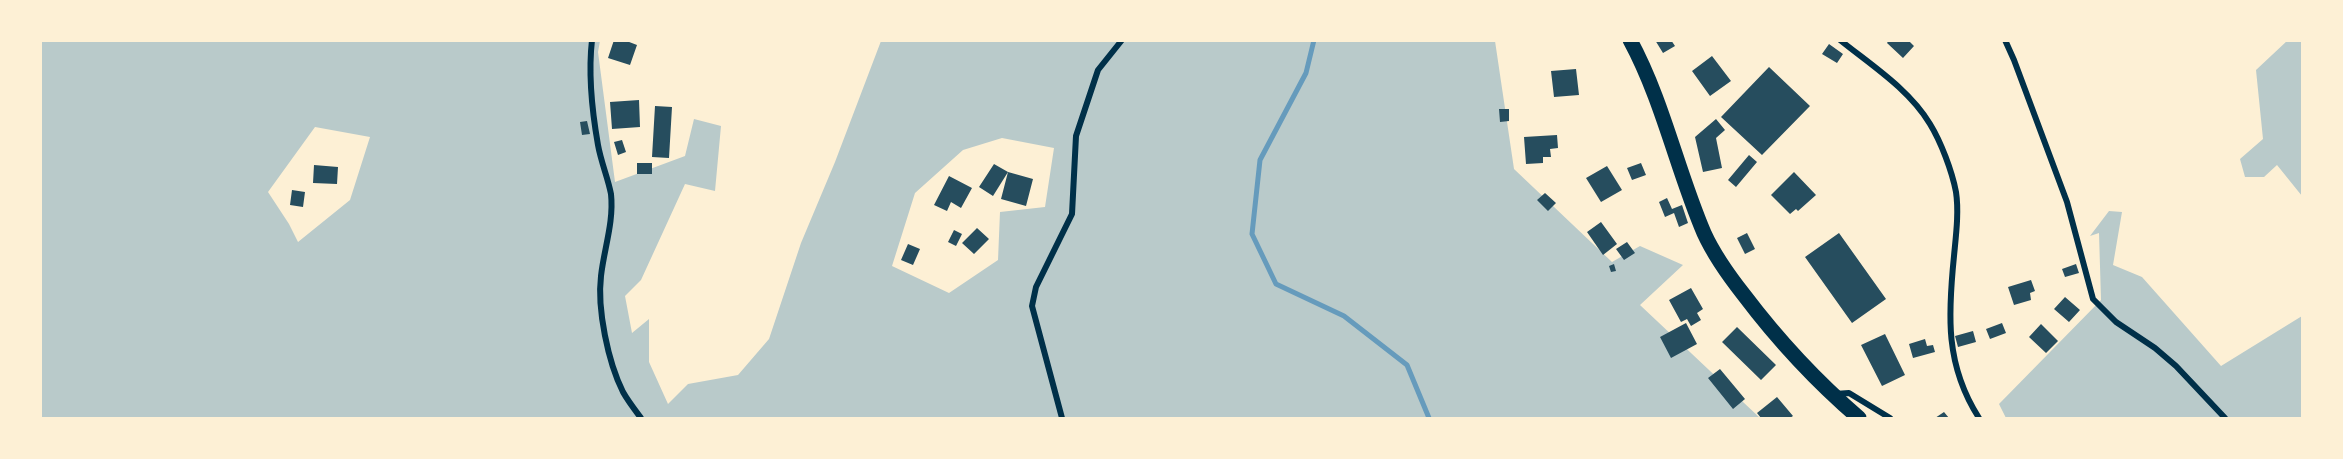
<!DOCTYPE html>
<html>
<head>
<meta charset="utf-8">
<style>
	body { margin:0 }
	#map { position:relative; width:2343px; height:459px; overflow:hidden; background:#fdf0d5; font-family:"Open Sans",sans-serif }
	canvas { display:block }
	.frame { position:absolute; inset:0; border:42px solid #fdf0d5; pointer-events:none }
</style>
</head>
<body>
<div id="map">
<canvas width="2343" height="459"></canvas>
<div class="frame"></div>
</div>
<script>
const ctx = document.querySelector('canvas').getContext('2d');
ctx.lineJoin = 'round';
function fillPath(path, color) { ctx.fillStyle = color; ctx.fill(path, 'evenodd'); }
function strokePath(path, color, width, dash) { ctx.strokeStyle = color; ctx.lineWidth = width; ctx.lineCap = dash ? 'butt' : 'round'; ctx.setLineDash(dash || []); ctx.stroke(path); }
const green = new Path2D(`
	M2288 40 2302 41V196L2277 165 2264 177H2245L2240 159 2263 139 2256 70Z
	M40 41H600L598 52 615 182 685 156 694 119 721 126 715 191 685 184 641 280 625 296 632 333 649 319V362L668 404 688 384 738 375 769 339 801 243 835 162 881 41H1495L1514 169 1612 262 1640 246 1683 265 1640 305 1760 418H41ZM315 127 370 137 350 200 298 242 289 224 268 192ZM1002 138 1054 148 1045 207 1000 212 998 260 949 293 892 266 915 193 963 150Z
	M2109 211 2122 212 2113 265 2142 277 2221 366 2302 316V418H2006L1999 404 2101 300 2099 233 2090 236Z`);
const stream = new Path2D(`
	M1314 40 1306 73 1260 160 1252 234 1276 284 1344 316 1407 365 1429 418`);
const building = new Path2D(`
	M614 40H624L637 45 630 65 608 58Z
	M1655 40H1671L1675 46 1663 53Z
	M1889 40H1908L1914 46 1903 58 1887 43Z
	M1829 44 1843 54 1837 63 1822 54Z
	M1712 56 1731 81 1710 96 1692 71Z
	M1769 67 1810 106 1762 155 1721 117Z
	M1576 69 1579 95 1554 97 1551 71Z
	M639 100 640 127 612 129 610 102Z
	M655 106 672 107 669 158 652 157Z
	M1499 109H1509V121L1500 122Z
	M1716 119 1725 130 1716 138 1722 168 1703 172 1695 137Z
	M587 121 590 134 582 135 580 122Z
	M1557 135 1558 148 1550 149 1551 157H1543V163L1526 164 1524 137Z
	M622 140 626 152 618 155 614 142Z
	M1749 155 1757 162 1736 187 1728 180Z
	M637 163H652V174H637Z
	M1641 163 1646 175 1632 180 1627 168Z
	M994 164 1008 172 993 196 979 187Z
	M314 165 338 167 337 184 313 183Z
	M1607 166 1622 190 1601 202 1586 178Z
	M1008 172 1033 179 1026 206 1001 199Z
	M1794 172 1816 195 1798 211 1796 209 1790 214 1771 195Z
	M949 176 972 188 961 208 951 202 947 211 934 205Z
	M292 190 305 192 303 207 290 205Z
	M1545 193 1556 203 1548 211 1537 200Z
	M1667 198 1672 209 1682 205 1688 223 1679 227 1674 213 1665 217 1659 202Z
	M1601 222 1617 244 1603 255 1587 232Z
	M977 228 989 239 974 254 962 243Z
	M954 230 962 234 956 246 948 242Z
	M1747 233 1755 249 1745 254 1737 238Z
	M1839 233 1886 299 1852 323 1805 257Z
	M1627 242 1635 253 1624 260 1616 249Z
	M908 244 920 249 913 265 901 260Z
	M1614 264 1616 271 1611 272 1609 266Z
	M2076 264 2079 273 2065 277 2062 269Z
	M2031 280 2035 291 2030 293 2031 300 2014 305 2008 287Z
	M1691 288 1703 309 1697 313 1701 320 1691 326 1687 319 1681 322 1669 300Z
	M2065 297 2080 310 2069 322 2054 309Z
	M1686 323 1697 344 1671 358 1660 337Z
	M2002 323 2006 333 1990 339 1986 329Z
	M2041 324 2058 341 2046 353 2029 337Z
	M1737 327 1776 365 1761 380 1722 342Z
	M1973 331 1976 342 1958 347 1955 336Z
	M1885 334 1905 375 1882 386 1861 345Z
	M1925 339 1927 346 1933 345 1935 352 1913 358 1909 344Z
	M1720 369 1745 399 1733 409 1708 378Z
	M1777 397 1793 416 1790 418H1761L1757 413Z
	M1944 412 1949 418H1935Z`);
const minor = new Path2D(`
	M592 40C588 75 592 111 598 145 601 162 608 178 611 194 614 222 604 249 601 276 597 309 608 362 623 392 628 401 635 410 641 418
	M1840 40C1871 65 1909 89 1930 124 1941 142 1952 171 1956 192 1959 212 1956 235 1954 256 1948 315 1945 365 1979 418
	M2005 40 2014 60 2067 202 2093 299 2116 322 2155 348 2176 366 2225 418
	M1835 394 1849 393 1890 418
	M1062 418 1032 306 1036 287 1072 214 1076 136 1098 70 1122 40`);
const primary = new Path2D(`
	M1630 40C1663 101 1677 170 1704 233 1714 255 1729 276 1744 295 1778 340 1816 381 1859 418`);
fillPath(green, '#b9caca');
strokePath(stream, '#669bbc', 5);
fillPath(building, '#264d5e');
strokePath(minor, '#003049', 6);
strokePath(primary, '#003049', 15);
</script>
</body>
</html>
